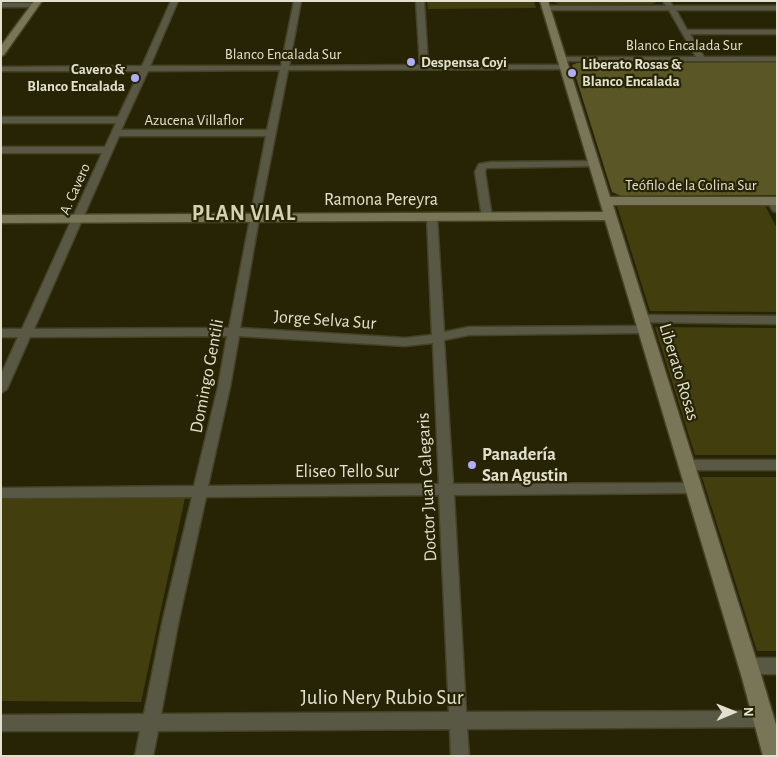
<!DOCTYPE html>
<html>
<head>
<meta charset="utf-8">
<style>
	body { margin:0 }
	#map { position:relative; width:778px; height:757px; overflow:hidden; background:#272405; font-family:"Alegreya Sans",sans-serif }
	canvas { display:block }
	.frame { position:absolute; inset:0; border:2px solid #e2e1cf; pointer-events:none }
	.north { position:absolute; left:708px; top:687px; width:50px; height:50px; -webkit-text-stroke:4px #272405; paint-order:stroke; rotate:89deg; font-size:14px; font-weight:700; line-height:20px; text-align:center; color:#e2e1cf }
	.north::after { content:''; display:block; margin:auto; width:18px; height:22px; background:#e2e1cf; clip-path:polygon(50% 0,100% 100%,50% 72%,0 100%) }
</style>
</head>
<body>
<div id="map">
<canvas width="778" height="757"></canvas>
<div class="frame"></div>
<div class="north">N</div>
</div>
<script>
const ctx = document.querySelector('canvas').getContext('2d');
ctx.lineJoin = 'round';
function fillPath(path, color) { ctx.fillStyle = color; ctx.fill(path, 'evenodd'); }
function strokePath(path, color, width, dash) { ctx.strokeStyle = color; ctx.lineWidth = width; ctx.lineCap = dash ? 'butt' : 'round'; ctx.setLineDash(dash || []); ctx.stroke(path); }
function label(font, color, halo, rows, align = 'center') {
  ctx.font = font + ' "Alegreya Sans",sans-serif'; ctx.lineWidth = 4.5; ctx.setLineDash([]); ctx.textBaseline = 'middle'; ctx.strokeStyle = halo; ctx.fillStyle = color; for (const [text, x, y, turn = 0] of rows) {
    ctx.save(); ctx.translate(x, y); ctx.rotate((+turn || 0) * Math.PI / 180); ctx.textAlign = isNaN(turn) ? turn : align; if (halo) ctx.strokeText(text, 0, 0); ctx.fillText(text, 0, 0); ctx.restore();
  }
}
const green = new Path2D(`
	M427 1H534L536 8 428 9Z
	M552 1H657V2L652 4 560 5Z
	M765 206 777 228V312L650 311 617 206Z
	M655 327 777 328V455H695Z
	M702 477H777V651H757Z
	M1 497 185 498 141 702 1 701Z`);
const forest = new Path2D(`
	M777 62V195L621 196 612 192 572 65 577 63Z`);
const street = new Path2D(`
	M171 1H178L150 66H281L294 1H301L289 66 420 65 416 1H424L428 65H567V69H564L288 70 259 218 240 328 405 338 432 335 427 217 432 214 437 217 444 332 469 327 649 326 651 329 649 332 645 333 469 335 444 340 453 484 694 483 699 484 701 488 699 492 694 493 454 495 466 712 763 711 769 713 772 719 769 725 763 727 467 729 469 756H451L450 729 158 731 153 756H135L140 731H1V715L144 714 163 619 192 497 1 498V488L194 486 218 387 227 336 30 337 7 389 1 393V375L18 337H1V329H22L102 153H1V147H105L116 123H1V117H118L140 71H1V67L142 66ZM280 70 267 130H121L148 71ZM119 136H266L229 328 34 329ZM239 336 405 346 433 343 439 484 208 486 230 387ZM439 495 449 712 161 714 179 619 206 497Z
	M667 1 670 2 673 6H777V10H676L687 30H777V34H690L704 57H777V61H559V57H696L669 10H546L542 8 546 6H666L664 3Z
	M1 3H35L39 5 35 7H1Z
	M594 161 599 164 597 166 486 168 485 172 492 217 487 220 482 217 475 172 479 164 491 162Z
	M772 198 777 201V212L773 211 767 201Z
	M642 315 777 316V324L638 322 636 319 638 316Z
	M686 460H777V470H686L681 469 679 465 681 461Z
	M748 658H777V674H748L742 671 740 666 742 661Z`);
const secondary = new Path2D(`
	M34 1H42L4 55 1 56V46Z
	M540 1H548L610 197H777V205H613L762 678 777 728V756H763L742 678 605 220 1 223V215L603 212Z`);
const markers = [
	[411,62,5,"#afaefa"],
	[572,73,5,"#afaefa"],
	[135,78,5,"#afaefa"],
	[472,465,5,"#afaefa"]
];
const farStreetnames = [
	["Blanco Encalada Sur",684,45],
	["Blanco Encalada Sur",283,54],
	["Azucena Villaflor",194,120],
	["Teófilo de la Colina Sur",691,185],
	["A. Cavero",75,189,-66]
];
const farPoinames = [
	["Despensa Coyi",421,62],
	["Liberato Rosas &",582,64],
	["Blanco Encalada",582,81],
	["Cavero &",125,69,"right"],
	["Blanco Encalada",125,86,"right"]
];
const streetNames = [
	["Ramona Pereyra",381,200],
	["Jorge Selva Sur",325,320,4],
	["Liberato Rosas",679,372,73],
	["Domingo Gentili",207,376,-79],
	["Eliseo Tello Sur",347,472],
	["Doctor Juan Calegaris",427,487,-93]
];
const poiNames = [
	["Panadería",482,455],
	["San Agustin",482,476]
];
const nearStreetnames = [
	["Julio Nery Rubio Sur",382,698]
];
const districtNames = [
	["PLAN VIAL",244,213]
];
fillPath(green, '#423e0d');
fillPath(forest, '#5a5626');
strokePath(street, '#454225', 3);
strokePath(secondary, '#454225', 3);
fillPath(street, '#595845');
fillPath(secondary, '#787656');
for (const [x, y, r, color] of markers) { const dot = new Path2D(); dot.arc(x, y, r, 0, 2 * Math.PI); ctx.fillStyle = color; ctx.fill(dot); strokePath(dot, '#272405', 2); }
label('15px', '#e2e1cf', '#272405', farStreetnames);
label('bold 15px', '#e2e1cf', '#272405', farPoinames, 'left');
label('18px', '#e2e1cf', '#272405', streetNames);
label('bold 18px', '#e2e1cf', '#272405', poiNames, 'left');
label('21px', '#e2e1cf', '#272405', nearStreetnames);
ctx.letterSpacing = '1px';
label('bold 22px', '#d4d2af', '#272405', districtNames);
ctx.letterSpacing = '0px';
</script>
</body>
</html>
